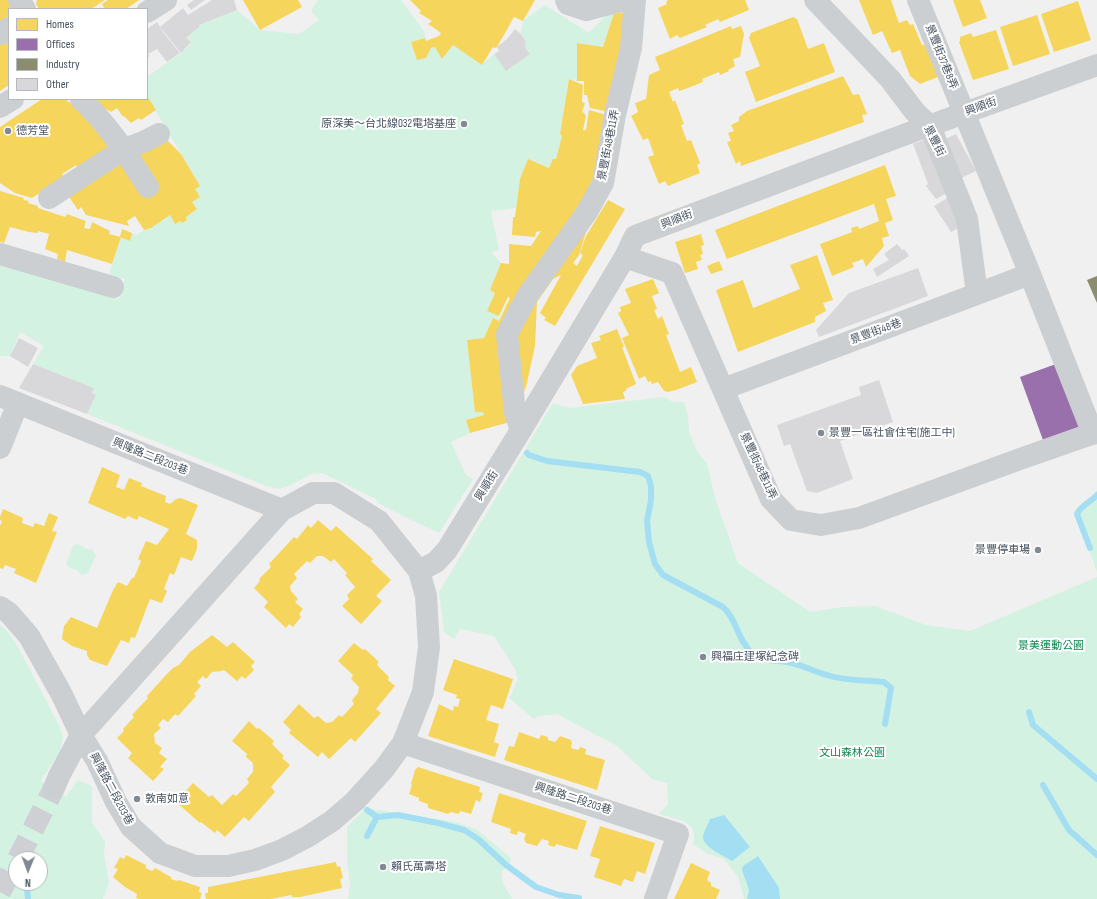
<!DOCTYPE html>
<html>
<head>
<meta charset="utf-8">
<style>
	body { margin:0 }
	#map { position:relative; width:1097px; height:899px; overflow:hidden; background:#f1f0f0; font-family:"Sofia Sans Condensed",sans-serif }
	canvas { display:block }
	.legend { position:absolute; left:8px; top:8px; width:140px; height:92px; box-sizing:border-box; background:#fff; border:1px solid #b5babf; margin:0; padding:5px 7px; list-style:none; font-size:12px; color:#46525f }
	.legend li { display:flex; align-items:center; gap:8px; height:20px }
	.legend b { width:20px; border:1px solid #b5babf }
	.north { position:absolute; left:8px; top:851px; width:40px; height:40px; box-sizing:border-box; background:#fff; border:1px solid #b5babf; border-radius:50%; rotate:181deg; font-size:11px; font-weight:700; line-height:16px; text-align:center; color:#46525f }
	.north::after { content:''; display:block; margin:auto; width:14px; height:18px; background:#828992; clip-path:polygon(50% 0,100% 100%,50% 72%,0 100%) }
</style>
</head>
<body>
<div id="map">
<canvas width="1097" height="899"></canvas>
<ul class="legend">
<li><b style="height:11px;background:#f6d55c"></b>Homes</li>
<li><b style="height:11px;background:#9970ab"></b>Offices</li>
<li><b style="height:11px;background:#8c8c6e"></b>Industry</li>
<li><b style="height:11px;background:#d8d8db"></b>Other</li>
</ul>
<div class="north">N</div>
</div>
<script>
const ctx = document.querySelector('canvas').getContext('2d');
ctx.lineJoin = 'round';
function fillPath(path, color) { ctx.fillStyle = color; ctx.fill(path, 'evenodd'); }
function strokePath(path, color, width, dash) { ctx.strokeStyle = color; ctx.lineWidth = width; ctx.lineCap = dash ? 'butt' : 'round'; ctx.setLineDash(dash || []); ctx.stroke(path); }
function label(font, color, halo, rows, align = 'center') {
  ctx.font = font + ' "Sofia Sans Condensed","Noto Sans TC",sans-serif'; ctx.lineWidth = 4; ctx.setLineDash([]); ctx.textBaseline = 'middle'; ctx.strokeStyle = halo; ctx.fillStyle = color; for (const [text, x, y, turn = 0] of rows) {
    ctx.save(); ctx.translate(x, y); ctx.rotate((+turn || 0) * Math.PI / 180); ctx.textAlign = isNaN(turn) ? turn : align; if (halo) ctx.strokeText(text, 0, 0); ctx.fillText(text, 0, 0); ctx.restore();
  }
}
const green = new Path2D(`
	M318 0H401L424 31 425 38 411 42 417 59 426 58 431 48 435 47 443 58 453 45 482 64 494 54 506 70 530 54 525 48 526 42 521 34 523 21 545 5 589 33 612 9 614 13 603 47 577 43V81L569 79 560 134 562 136 556 159H553L549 168 528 159 520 179 516 208 491 211 499 250 491 252 501 263 490 290 495 293 487 311 499 316V321L493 318 484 338 467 340 475 412H483L484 415 466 420 470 433 451 442 466 475 473 479 439 533 403 516 378 503 376 499 322 473 311 474 291 485 280 489 269 487 87 414 96 395 92 393 94 388 33 364 44 346 20 332 10 356H0V262L118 299 125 279 109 274 121 237 130 241 132 233 136 235 144 230 151 228 170 215 175 223 180 221 182 223 187 220 186 217 197 209 192 202 200 197 195 189 200 186 147 96V77L181 53 191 43 186 38 199 27V25L237 10 260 30 299 34 319 20 311 11Z
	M664 397 673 402H684L688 417 689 432 697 451 707 464 716 501 738 563 810 612 843 607 875 606 926 625 970 631 1097 577V899H744L738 877 724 859 706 853 693 844C700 821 676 819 659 814L668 804 667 783 652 779 617 746 557 714 539 716 534 719 508 697 511 695 518 679 515 669 494 636 460 629 454 639 444 632 439 592 553 403 569 408Z
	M1097 490V572L1076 513C1082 504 1092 500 1097 490Z
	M78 544 86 549H92L96 555 88 573 82 575 77 570 69 568 66 564 73 546Z
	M0 625 8 632 18 647 60 727 63 738 60 751 41 781 66 797 78 780 92 786V822L105 842 104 854 109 883 103 899H0ZM16 859H40V883H16Z
	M366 808 455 822 476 829 511 858 510 863 502 871V881L512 899H348L350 885 347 861V827Z`);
const water = new Path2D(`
	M724 815 750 847 732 861C724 856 703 847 703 837 703 832 708 825 710 819Z
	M758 856 779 888 780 899H747L749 890 742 870 743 866Z`);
const homes = new Path2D(`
	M0 0H11L12 9H9V16L0 22Z
	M37 0H105L91 9H39L36 4Z
	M108 0H139L126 9H102L104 8 102 4Z
	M243 0H298L302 7 260 30Z
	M410 0H535L523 21 514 17 497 47 495 48 493 47 482 65 453 45 442 59 435 47 431 48 426 58 417 60 411 42 425 38 426 41 439 36 441 33 428 24 432 21 419 13 421 11Z
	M668 0H745L749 10 720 22 718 19 705 25 707 27 680 38 677 35 670 39 658 8 667 4 666 2Z
	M859 0H891L899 23 907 20 910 25 913 24 922 45H926L938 77 920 84 910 76 900 50 892 53 882 31 873 35Z
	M953 0H980L987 18 963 27Z
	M1078 1 1091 40 1054 52 1041 14Z
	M629 12 609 112 590 108 587 95H584V81H577V43L603 47 614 13Z
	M1037 15 1050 54 1013 66 1000 27Z
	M793 17 797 19 808 49 824 43 835 72 756 102 745 72 760 66 749 38 751 33Z
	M731 26 732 29 741 26 744 34 740 57 733 59 735 66 728 70 729 71 720 75 719 72 702 79 703 82 688 88 679 91 678 88 669 92 673 102 675 100 684 124 681 125 687 141 691 140 700 163 697 165 700 173 668 186 665 181 659 184 648 157 654 155 648 138 643 140 631 116 638 112 635 103 646 99 649 75 660 70 655 57Z
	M996 30 1009 69 973 80 959 42 960 41V37L971 33 973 37Z
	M9 38V85L0 91V44Z
	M843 76 853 95 859 94 867 114 862 115 864 122 741 166 740 161 736 164 727 142 731 141 728 133 734 131 731 125 739 121V117L747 111Z
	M569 79 583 85 582 102 585 103 582 112 584 113 586 116 583 130H586L589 110 610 116 598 179 519 304 510 422 470 433 466 420 484 415 483 412H475L467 340 484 338 493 318 499 321 510 298 508 297 499 316 487 311 495 293 490 290 501 263 509 264V244L531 246 541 231 536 232 535 237 512 235 513 217H515L520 179 528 159 549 168 553 159H556L562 136 560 134Z
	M147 96 156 110 141 120 139 118 131 123 124 116 123 117 117 108 111 112 95 103 92 99H147Z
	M42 99H65L102 127 114 147 77 167 76 165 62 174 64 177 32 198 15 193 0 183V127Z
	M163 136 181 154 200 186 195 189 200 197 192 202 197 209 186 217 187 220 182 223 180 221 175 224 170 215 151 228 144 230 135 216 127 221 129 226 86 215 81 207 78 210 68 195Z
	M885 165 896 196 886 199 893 220 885 223 889 236 882 238 884 246 866 267 863 259 852 263 854 267 832 276 820 244 852 232 851 228 858 226 859 229 879 221 874 204 727 259 715 230Z
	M0 191 24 198 23 200 29 201 28 203 38 206V208L65 217 67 214 86 221 84 228 90 229 92 222 110 231 109 234 121 237 112 264 67 250 65 262 57 259 58 254 45 249 49 234 38 231V233L29 232 10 227 4 243 0 242Z
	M608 200 625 209 555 326 544 320 546 318 540 313 561 275 553 279 537 302 535 346 526 387 519 403 514 325 589 222 579 255 573 263 577 266 583 255 580 253 586 236Z
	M122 229 132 233 130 241 120 237Z
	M701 234 704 245 701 246 703 254 700 255 702 260 696 262 698 269 685 273 675 242Z
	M817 255 833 300 823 303 826 311 815 317V322L738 352 716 290 743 280 753 308 800 289 790 265Z
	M719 261 723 270 711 274 707 266Z
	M653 279 659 293 652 296 657 309 654 310 658 319 662 316 669 334 666 335 680 372 691 367 697 382 676 390 668 392 664 391 658 382 652 384 651 381 648 382 645 376 639 379 622 338 629 335 618 313 621 311 620 307 631 303 625 289Z
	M617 329 624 347H622L636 384 626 389V391L623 392 625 399 583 404 571 375 577 366 597 358 591 343 601 340 599 336Z
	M102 467 120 475 116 487 124 490 129 478 142 483 141 486 166 496 165 502 170 504 176 499 181 498 198 505 186 534 197 540V549L192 561 181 557 174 575 170 573 164 589 167 591 162 603 150 599 135 638 131 637 129 643 121 640 107 666 90 660 87 655V651L72 646 62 639 64 626 71 617 97 628 113 590 118 582 127 586 132 578H134L141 561 138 559 146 541 157 545 169 529 139 516 137 520 128 516 125 519 88 503Z
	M3 509 23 518 22 523 33 527 35 523 44 526 49 513 58 517 52 531 57 532 36 583 14 573 16 569 5 565 3 569 0 568V526L2 521 0 520V517Z
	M318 520 331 531 336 526 373 559 371 561 391 580 376 596 382 601 361 624 342 606 349 599 347 595 355 587 345 575 347 573 334 559 331 562 323 556H317L310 563 307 561 294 574 297 578 290 586 291 591 298 599 295 602 303 609 299 614 301 617 293 627 289 624 286 628 264 607 268 602 254 588 260 581 259 579 271 567 269 564 294 537 297 539 308 525 311 528Z
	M212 635 227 647 233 642 255 662 251 666 254 670 245 679 242 676 237 681 224 670 221 671 212 672 206 679 203 676 197 682 201 686 194 694 196 696 178 716 175 714 168 722 163 719 158 725 161 728 154 734 155 743 162 748 159 753 167 759 160 767 164 769 153 781 128 758 132 753 117 738 124 731 123 729 134 717 132 715 148 698 147 696 165 676 173 668 179 665 190 652Z
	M354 643 363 650 365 649 379 662 377 665 389 677 388 680 395 686 376 709 381 713 355 742 351 738 329 759 322 752 318 757 289 733 291 730 283 722 299 704 314 718 318 716 326 723 332 722 339 715 342 717 354 704 352 700 358 693 359 687 351 679 353 675 338 661Z
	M454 659 513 679 503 709 491 705 486 720 499 724 494 742 499 744 495 757 428 736 439 704 453 711 454 706 458 707 460 699 456 698 457 695 443 690Z
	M249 721 257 729 259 728 274 741 272 744 284 756 282 758 290 765 271 787 275 792 249 821 244 817 225 837 217 830 215 833 201 822 200 823 176 802 193 783 209 797 212 795 222 805 233 794 236 796 249 783 247 779 253 772V763L246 757 247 754 232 741Z
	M519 732 539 739 541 735 548 737V740L555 742 560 736 571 740 572 743 571 748 578 750 580 747 586 749 585 754 605 760 597 790 504 760 509 746 514 747Z
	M418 767 480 787 479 792 483 793 480 802 476 800 471 814 460 811 459 814 451 812 448 814 428 808V804L419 801V798L409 794 412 785 411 784 415 770Z
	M499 793 587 821 577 850 556 844 555 847 548 845 549 841 542 839 537 846 526 843 524 839 526 834 518 831 517 835 510 833 511 829 491 822Z
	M600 826 655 843 645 874 637 871 633 882 624 879 621 886 594 877 600 859 590 856Z
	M126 855 146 865V868L152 871 155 868 171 877V879L177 881 179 880 200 887 199 892 202 893 200 899H138L136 897 137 894 125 887 113 877 118 869 114 868 120 857 124 859Z
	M336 862 337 867 340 866 343 878 340 879 342 888 300 897H292L291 895 271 899H206L205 893H208V887Z
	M691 863 710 872 707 880 711 883V886L720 890 716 899H674Z`);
const offices = new Path2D(`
	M1056 364 1079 427 1043 440 1020 377Z`);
const industry = new Path2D(`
	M1097 276V303L1087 280Z`);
const stream = new Path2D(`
	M527 453 529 455 547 461 640 472 648 476 651 486V500L647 521 649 542 655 564 663 575 723 607C737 619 737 640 752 653 763 663 779 659 792 663 804 666 815 672 827 675 845 681 865 680 884 682L891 688 885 724
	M1090 548 1077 514C1081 505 1091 502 1097 495
	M1029 712 1033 725 1097 779
	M1043 785 1069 830 1097 855
	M377 817 398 815 438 823 464 830 478 839 506 865 536 887 559 895 579 898
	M367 836 377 817 367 810
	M27 887 28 899`);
const building = new Path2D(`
	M194 0H205L191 10 187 5Z
	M212 0H234L237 10 199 25V27L186 38 191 42 181 53 160 27 183 8 188 15Z
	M157 22 163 32 180 53 167 62 157 49 148 54 150 56 147 58V29Z
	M515 29 521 34 526 42 525 48 530 54 506 71 494 54 499 51 497 47 508 38Z
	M956 134 976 171 961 178 945 139Z
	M929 138 951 191 936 199 926 186 928 184 913 144Z
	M949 197 959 228 951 232 934 206Z
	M897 244 902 250 904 249 909 256 877 277 873 269 889 260 884 254Z
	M918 268 928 296 819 337 816 330 849 293Z
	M19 338 38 348 28 367 10 356Z
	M33 364 94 388 92 393 96 395 87 414 19 388Z
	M879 380 893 422 840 441 853 479 817 493 807 491 790 444 784 446 777 425 861 395 859 387Z`);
const streetTunnel = new Path2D(`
	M18 859 54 788
	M0 892 16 863`);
const street = new Path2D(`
	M19 0 25 9
	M566 0 568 4 586 10 624 0
	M815 0 890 79 915 112 930 126 967 219 977 294
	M918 0 1030 274 1093 434
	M147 12 166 0
	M0 34 9 28
	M81 99C108 124 128 156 148 187
	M0 107 13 99
	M49 198 124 149 143 142 159 134
	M0 254 113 287
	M625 257 672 273 771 499 791 520 821 525 859 518 1020 459 1097 432
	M723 389 977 294 1030 274
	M0 396 282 510 313 493H334L379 521 419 571 426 596 429 647 423 692 403 743 384 769 355 801 332 821 307 837 282 850 255 860 228 866H195L160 853 131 827 116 802 97 761 81 735 61 693 29 636 9 613 0 607
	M521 430 515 413 507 334 528 295 587 212 603 183 615 115 631 48 635 0
	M0 448 18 403
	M419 571 436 562 447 550 521 430 625 257 635 236 909 133 1097 65
	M403 743 678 834 655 899
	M54 788 59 776 81 735 282 510`);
const markers = [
	[464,124,4,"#828992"],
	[8,131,4,"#828992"],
	[821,433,4,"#828992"],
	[1038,550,4,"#828992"],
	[703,657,4,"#828992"],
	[137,799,4,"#828992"],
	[383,867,4,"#828992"]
];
const streetNames = [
	["景豐街37巷8弄",941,57,68],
	["興順街",981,107,-20],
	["景豐街",934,141,63],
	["景豐街48巷11弄",609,145,-79],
	["興順街",677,220,-21],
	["景豐街48巷",876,332,-20],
	["興隆路二段203巷",150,457,22],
	["景豐街48巷11弄",758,466,65],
	["興順街",487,486,-58],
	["興隆路二段203巷",111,789,62],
	["興隆路二段203巷",573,799,18]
];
const poiNames = [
	["原深美～台北線032電塔基座",456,124,"right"],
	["德芳堂",16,131],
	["景豐一區社會住宅(施工中)",829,433],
	["景豐停車場",1030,550,"right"],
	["興福庄建塚紀念碑",711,657],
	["敦南如意",145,799],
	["賴氏萬壽塔",391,867]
];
const parkNames = [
	["景美運動公園",1051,646],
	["文山森林公園",852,753]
];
fillPath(green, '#d3f2e1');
fillPath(water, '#a4def3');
fillPath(homes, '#f6d55c');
fillPath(offices, '#9970ab');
fillPath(industry, '#8c8c6e');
strokePath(stream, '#a4def3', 6);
fillPath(building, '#d8d8db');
strokePath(streetTunnel, '#cfd0d3', 22, [22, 11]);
strokePath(street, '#cccfd1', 22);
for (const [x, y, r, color] of markers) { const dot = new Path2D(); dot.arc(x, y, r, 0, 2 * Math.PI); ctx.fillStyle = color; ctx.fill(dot); strokePath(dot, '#fff', 1.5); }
label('11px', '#46525f', '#fff', streetNames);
label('11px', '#46525f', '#fff', poiNames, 'left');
label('11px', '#0e8852', '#fff', parkNames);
</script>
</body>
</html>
